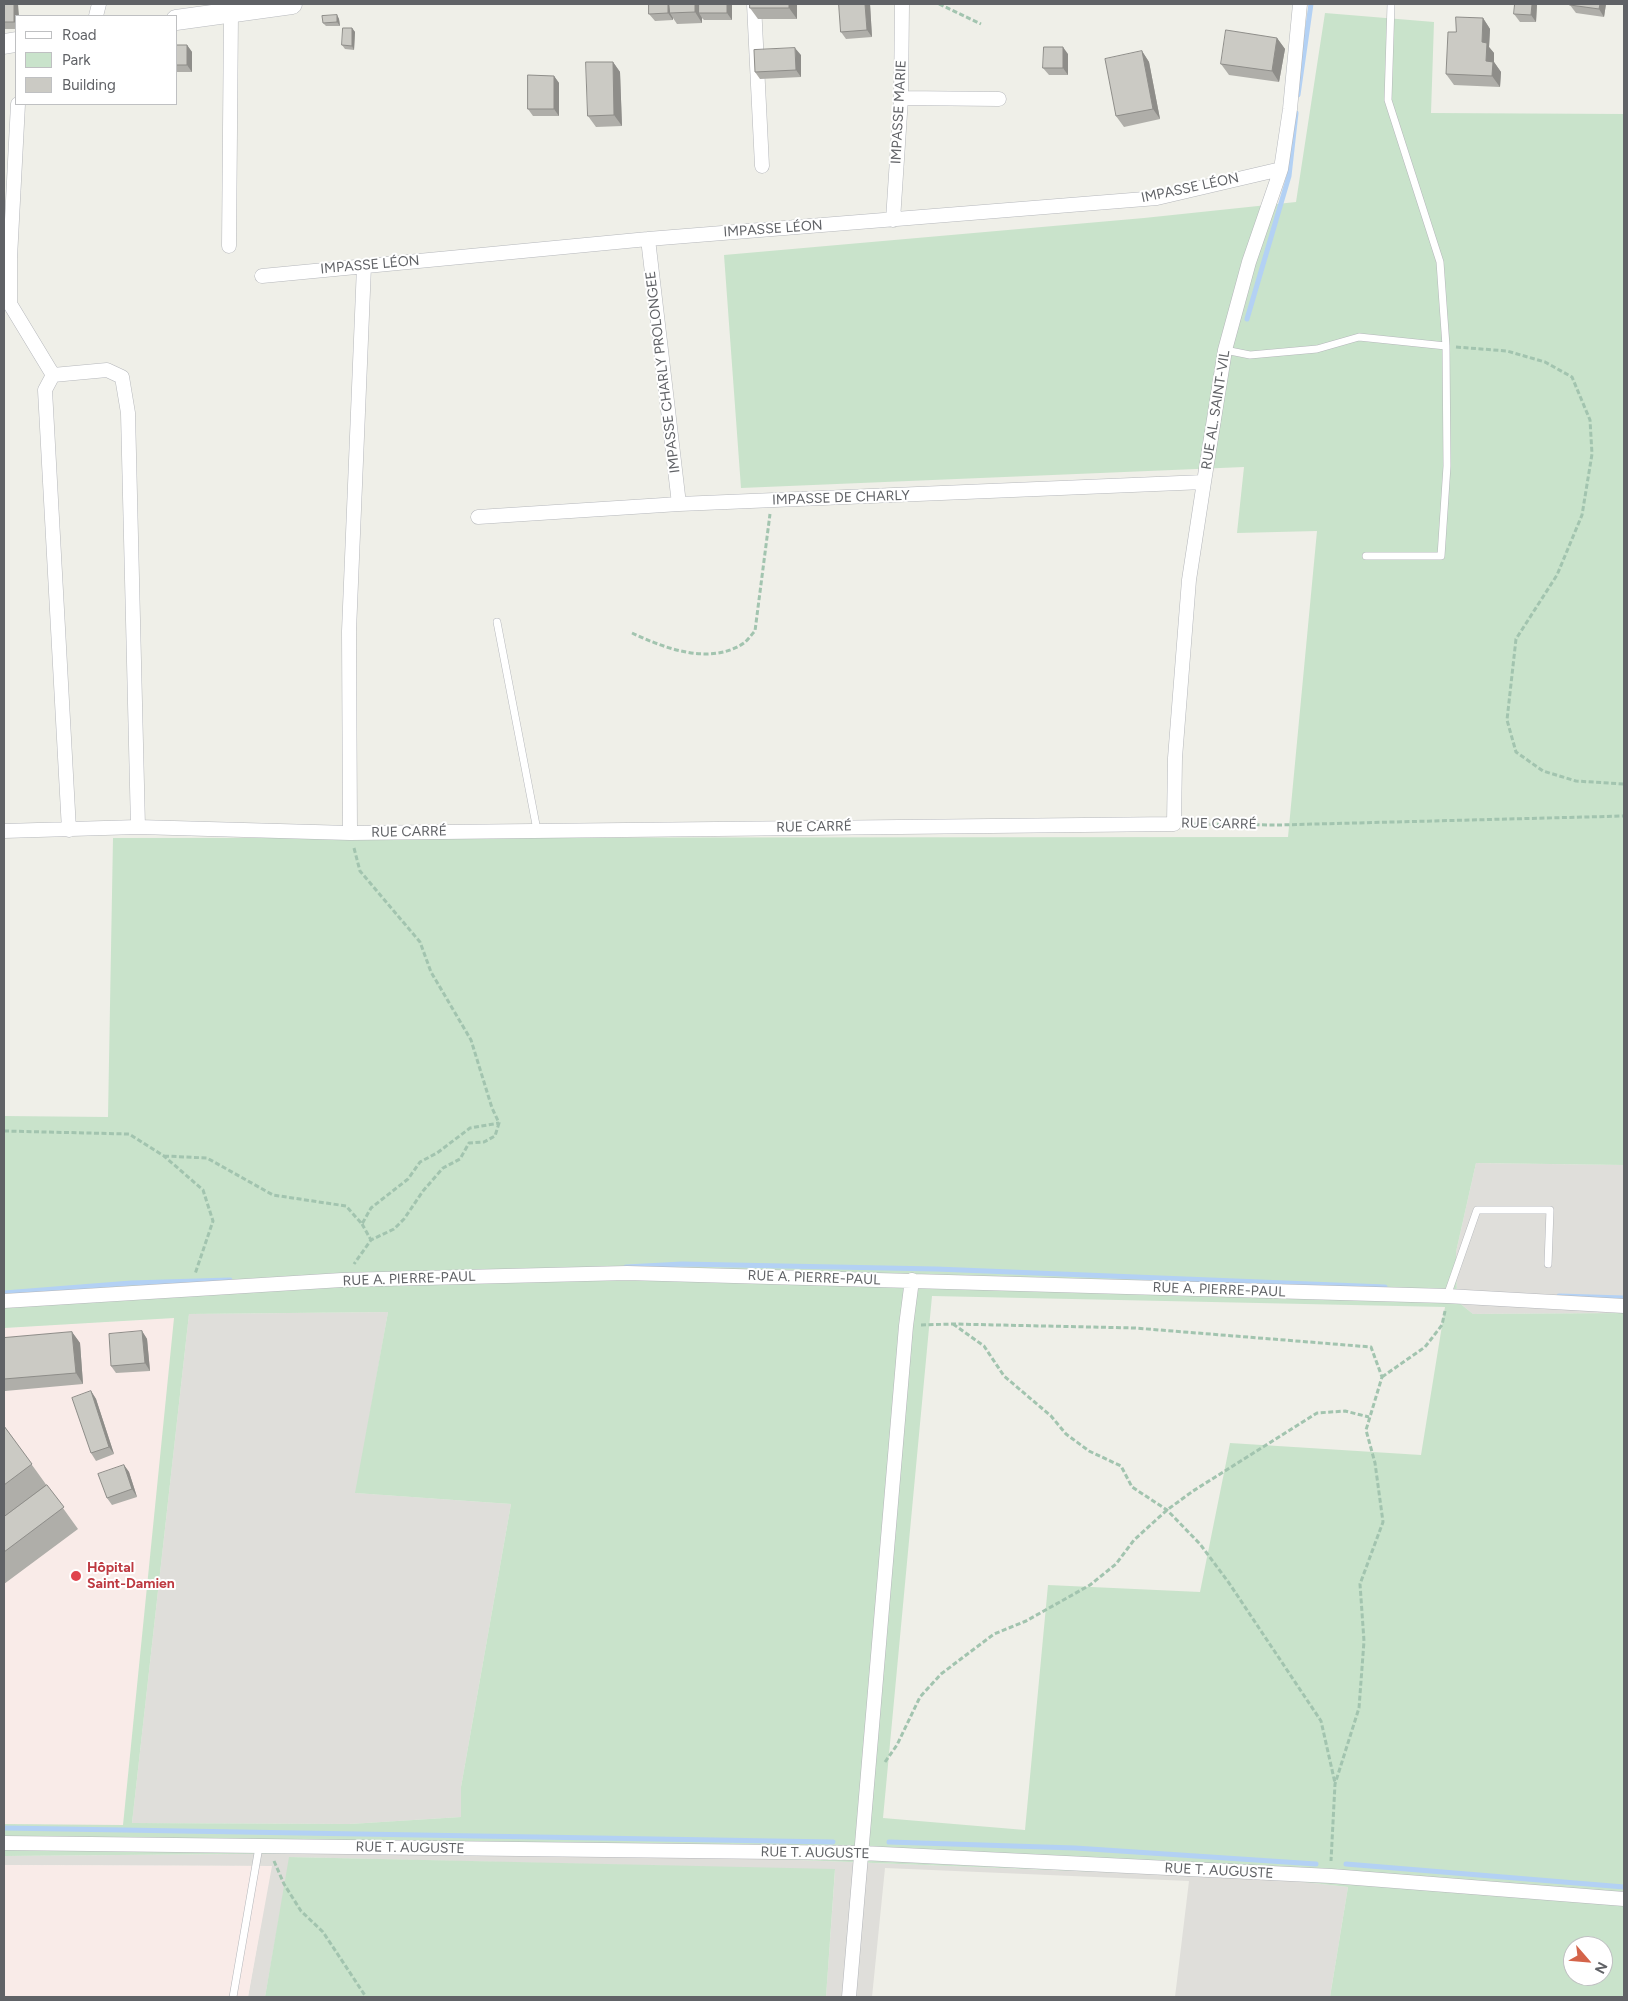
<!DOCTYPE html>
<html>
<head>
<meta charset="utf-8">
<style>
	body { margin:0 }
	#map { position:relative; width:1628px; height:2001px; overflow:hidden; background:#efefe8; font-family:Figtree,sans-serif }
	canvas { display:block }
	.frame { position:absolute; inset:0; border:5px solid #606266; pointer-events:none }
	.legend { position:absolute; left:15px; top:15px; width:162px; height:90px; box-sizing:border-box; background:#fff; border:1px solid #bfc0c2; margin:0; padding:6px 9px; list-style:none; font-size:15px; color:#606266 }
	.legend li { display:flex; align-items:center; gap:10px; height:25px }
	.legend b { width:25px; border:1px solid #bfc0c2 }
	.north { position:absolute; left:1563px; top:1936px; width:50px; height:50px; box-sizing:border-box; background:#fff; border:1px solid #bfc0c2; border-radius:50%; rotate:117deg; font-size:14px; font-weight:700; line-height:20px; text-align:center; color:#606266 }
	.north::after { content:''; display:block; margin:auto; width:18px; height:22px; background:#d4644a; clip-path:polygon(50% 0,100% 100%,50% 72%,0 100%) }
</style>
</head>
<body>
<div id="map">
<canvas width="1628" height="2001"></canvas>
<div class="frame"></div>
<ul class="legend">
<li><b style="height:6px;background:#fff"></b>Road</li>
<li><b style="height:14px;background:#c9e3cb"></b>Park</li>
<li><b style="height:14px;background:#cbcac4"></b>Building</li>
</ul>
<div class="north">N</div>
</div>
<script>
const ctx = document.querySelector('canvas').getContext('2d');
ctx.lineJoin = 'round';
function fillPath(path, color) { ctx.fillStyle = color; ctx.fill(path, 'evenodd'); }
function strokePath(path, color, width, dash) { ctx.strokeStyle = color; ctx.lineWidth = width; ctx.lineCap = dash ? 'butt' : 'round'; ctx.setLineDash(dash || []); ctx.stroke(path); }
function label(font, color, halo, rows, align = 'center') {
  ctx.font = font + ' Figtree,sans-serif'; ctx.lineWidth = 4; ctx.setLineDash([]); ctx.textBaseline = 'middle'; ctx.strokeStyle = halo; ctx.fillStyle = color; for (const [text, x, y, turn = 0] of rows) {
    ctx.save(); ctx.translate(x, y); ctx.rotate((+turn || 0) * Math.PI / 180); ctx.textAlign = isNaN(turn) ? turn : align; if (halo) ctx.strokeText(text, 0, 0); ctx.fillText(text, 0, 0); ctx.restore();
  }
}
const industrial = new Path2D(`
	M1476 1163 1624 1165V1313L1473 1314 1457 1301 1456 1252Z
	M388 1312 356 1493 511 1504 461 1787V1817L350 1824 132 1823 189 1314Z
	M572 1851 1277 1879 1348 1887 1330 1997H1175L1189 1881 885 1868 872 1997H826L835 1870 290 1857 265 1997H248L271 1866 4 1865V1856Z`);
const medical = new Path2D(`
	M175 1318 123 1826 4 1824V1328Z
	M4 1865 272 1866 248 1997H4Z`);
const green = new Path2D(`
	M1325 13 1434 22 1431 113 1624 114V1165L1476 1163 1456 1252 1457 1301 1473 1314 1624 1313V1997H1330L1348 1887 1277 1879 572 1851 4 1856V1824L123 1825 174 1318 4 1328V1116L108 1117 113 838 1288 837 1317 531 1237 533 1244 467 741 488 724 255 1144 218 1296 202ZM932 1296 1445 1307 1421 1455 1230 1443 1200 1592 1048 1585 1025 1830 883 1818ZM388 1312 355 1493 511 1504 461 1787V1817L350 1824 132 1823 189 1314ZM1573 1946H1603V1976H1573Z
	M289 1857 835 1869 826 1997H265Z`);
const stream = new Path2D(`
	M1298 95 1311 4
	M1247 319 1289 176 1296 113
	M626 1267 682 1264 936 1269 1385 1287
	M4 1293 131 1283 230 1280
	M1559 1296 1624 1298
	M4 1828 833 1842
	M889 1842 1075 1848 1316 1864
	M1346 1864 1624 1887`);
const path = new Path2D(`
	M939 4 981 24
	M1456 347 1507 351 1545 362 1572 377 1590 420 1592 454 1582 515 1557 575 1516 639 1507 720 1516 752 1543 771 1576 781 1624 784
	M632 633C664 648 710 666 744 643 748 640 751 635 755 631L770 514
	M1187 824 1278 825 1624 816
	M354 848 360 871 420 942 431 972 471 1040 492 1108 499 1123 495 1136 484 1142 469 1143 460 1159 443 1168 423 1191 404 1219 394 1229 371 1240 354 1264
	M4 1131 129 1134 164 1156 203 1190 213 1221 195 1274
	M164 1156 207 1158 273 1195 346 1206 362 1224 371 1208 408 1179 420 1162 437 1153 470 1128 499 1123
	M362 1224 371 1240
	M953 1324 984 1346 1004 1376 1051 1416 1066 1434 1089 1451 1121 1466 1132 1487 1167 1510 1200 1544 1229 1583 1321 1721 1335 1783
	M921 1325 953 1324 1135 1328 1371 1347 1382 1377 1366 1430 1375 1463 1383 1522 1360 1584 1364 1641 1359 1708 1335 1784 1331 1861
	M1382 1377 1425 1347 1442 1325 1445 1311
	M885 1762 897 1745 920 1697 941 1674 994 1634 1026 1621 1090 1585 1116 1564 1134 1540 1167 1510 1193 1491 1317 1413 1345 1411 1369 1417
	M274 1861 284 1884 301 1911 323 1932 366 1997`);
const service = new Path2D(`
	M1225 350 1250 355 1317 349 1359 337 1446 346
	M1366 556H1441L1447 466 1446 346 1440 262 1388 100 1391 4
	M497 622 537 830
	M1447 1296 1477 1210H1550L1548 1264
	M233 1997 259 1847`);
const minor = new Path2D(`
	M754 4 762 166
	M96 16 99 4
	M901 98 999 99
	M18 104 10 258V304L53 375
	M893 220 901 98 902 4
	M648 239 679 504
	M229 246 231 13
	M262 276 648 239 1157 198 1281 169
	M478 517 679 504 1204 482
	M69 830 45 390 53 375 107 370 122 377 128 413 138 827
	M4 831 138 827 350 833 1174 824 1175 758 1189 580 1204 482 1225 350 1249 262 1281 169 1290 109 1300 4
	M350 833 349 631 364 266
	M4 1301 342 1280 627 1273 1447 1296 1624 1306
	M4 1843 862 1853 1331 1876 1624 1899
	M849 1997 906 1326 912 1280`);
const secondary = new Path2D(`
	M176 20 292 4
	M4 44 16 42`);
const wall = new Path2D(`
	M4 4 16 16V29H4Z
	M732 4V20H704L702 18V23L677 24 673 18V20L655 21 649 14Z
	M797 4V19H758L750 8Z
	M839 4H870L872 37 846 39 841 32Z
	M1537 4 1536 22H1520L1514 14Z
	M1571 4H1606L1604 17 1576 13 1570 5Z
	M337 15 339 19 340 26H326L323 23Z
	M1483 18 1490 29 1489 47 1494 53V62L1501 72 1500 87 1454 85 1446 74 1456 32Z
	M352 28 355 32 354 50 345 49 342 45Z
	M1277 38 1285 49 1279 82 1229 75 1221 64Z
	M176 45H187L192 52V72H176Z
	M1142 51 1149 62 1160 119 1124 127 1116 116Z
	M1068 54V75H1049L1043 68Z
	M801 55V77L760 79 755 72Z
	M613 62 620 72 622 126 596 127 588 116Z
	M554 76 559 83V116H533L528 109Z
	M142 1331 147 1339 150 1371 116 1373 111 1366Z
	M72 1332 80 1343 83 1384 5 1391 4 1388V1338Z
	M91 1391 96 1399 114 1454 96 1461 91 1453Z
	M4 1426 78 1529 4 1584Z
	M124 1465 129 1472 137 1497 112 1505 107 1498Z`);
const shadedWall = new Path2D(`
	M14 4H18L19 16H16V24L14 22Z
	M668 4H673L670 13 673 18V20L668 13Z
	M695 4H702L699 13 702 18V23L695 12Z
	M727 4H732V20L727 13Z
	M789 4H797V19L789 8Z
	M865 4H870L872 37 867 30Z
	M1532 4H1537L1536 22 1531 15Z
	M1600 4H1606L1604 17 1599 9Z
	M337 15 339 19 340 26 337 22Z
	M1483 18 1490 29 1489 47 1494 53V62L1501 72 1500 87 1492 76 1486 61 1482 42Z
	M352 28 355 32 354 50 352 46Z
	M1277 38 1285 49 1279 82 1272 71Z
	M187 45 192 52V72L187 65Z
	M1063 47 1068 54V75L1063 68Z
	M795 48 801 55V77L796 70Z
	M1142 51 1149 62 1160 119 1153 109Z
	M613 62 620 72 622 126 614 115Z
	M554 76 559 83V116L554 109Z
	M142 1331 147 1339 150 1371 145 1363Z
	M72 1332 80 1343 83 1384 76 1373Z
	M91 1391 96 1399 114 1454 109 1447Z
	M124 1465 129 1472 137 1497 132 1489Z`);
const building = new Path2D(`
	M4 4H14V22H4Z
	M649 4H668V13L649 14Z
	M669 4H695V12L670 13Z
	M699 4H727V13H699Z
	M750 4H789V8H750Z
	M839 4H865L867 30 841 32Z
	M1515 4H1532L1531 15 1514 14Z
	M1571 4H1600L1599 9 1570 5Z
	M337 15V22L323 23 322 16Z
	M1456 17 1483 18 1482 42 1487 43 1486 61 1493 62 1492 76 1446 74 1448 32H1456Z
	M343 28H352V46L342 45Z
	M1226 30 1277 38 1272 71 1221 64Z
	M176 45H187V65H176Z
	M1044 47H1063V68H1043Z
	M795 48 796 70 755 72 754 50Z
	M1142 51 1153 109 1116 116 1105 59Z
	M586 62H613L614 115 588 116Z
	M528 75 554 76V109H528Z
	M142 1331 145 1363 111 1366 109 1334Z
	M72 1332 76 1373 4 1379V1338Z
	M91 1391 109 1447 91 1453 72 1398Z
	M4 1426 32 1464 4 1485Z
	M124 1465 132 1489 107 1498 98 1474Z
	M47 1485 64 1507 4 1552V1517Z`);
const markers = [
	[76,1576,6,"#e0444e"]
];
const streetNames = [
	["IMPASSE MARIE",899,112,-87],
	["IMPASSE LÉON",1190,188,-12],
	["IMPASSE LÉON",773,229,-4],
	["IMPASSE LÉON",370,265,-5],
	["IMPASSE CHARLY PROLONGEE",663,372,-97],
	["RUE AL. SAINT-VIL",1216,410,-81],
	["IMPASSE DE CHARLY",841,498,-2],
	["RUE CARRÉ",1219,824,1],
	["RUE CARRÉ",814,827,-1],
	["RUE CARRÉ",409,832,-1],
	["RUE A. PIERRE-PAUL",814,1278,2],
	["RUE A. PIERRE-PAUL",409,1279,-2],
	["RUE A. PIERRE-PAUL",1219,1290,2],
	["RUE T. AUGUSTE",410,1848,1],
	["RUE T. AUGUSTE",815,1853,1],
	["RUE T. AUGUSTE",1219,1871,3]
];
const healthNames = [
	["Hôpital",87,1568],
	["Saint-Damien",87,1584]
];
fillPath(industrial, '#dfdeda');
fillPath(medical, '#f9ebe8');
fillPath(green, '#c9e3cb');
strokePath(stream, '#b3d1f4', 5);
strokePath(service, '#b5b7bb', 8);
strokePath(minor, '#b5b7bb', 15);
strokePath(secondary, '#b7b9bd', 21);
strokePath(path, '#a2c4af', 3, [5, 2.5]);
strokePath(service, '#fff', 7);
strokePath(minor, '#fff', 14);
strokePath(secondary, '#fff', 20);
fillPath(wall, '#afaea9');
fillPath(shadedWall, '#8e8d89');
fillPath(building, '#cbcac4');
strokePath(building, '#8e8d89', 1);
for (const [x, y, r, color] of markers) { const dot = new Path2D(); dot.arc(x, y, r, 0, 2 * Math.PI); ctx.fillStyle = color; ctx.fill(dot); strokePath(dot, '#fff', 2); }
label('14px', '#606266', '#fff', streetNames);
label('bold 14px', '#be3a42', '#fff', healthNames, 'left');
</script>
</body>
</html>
